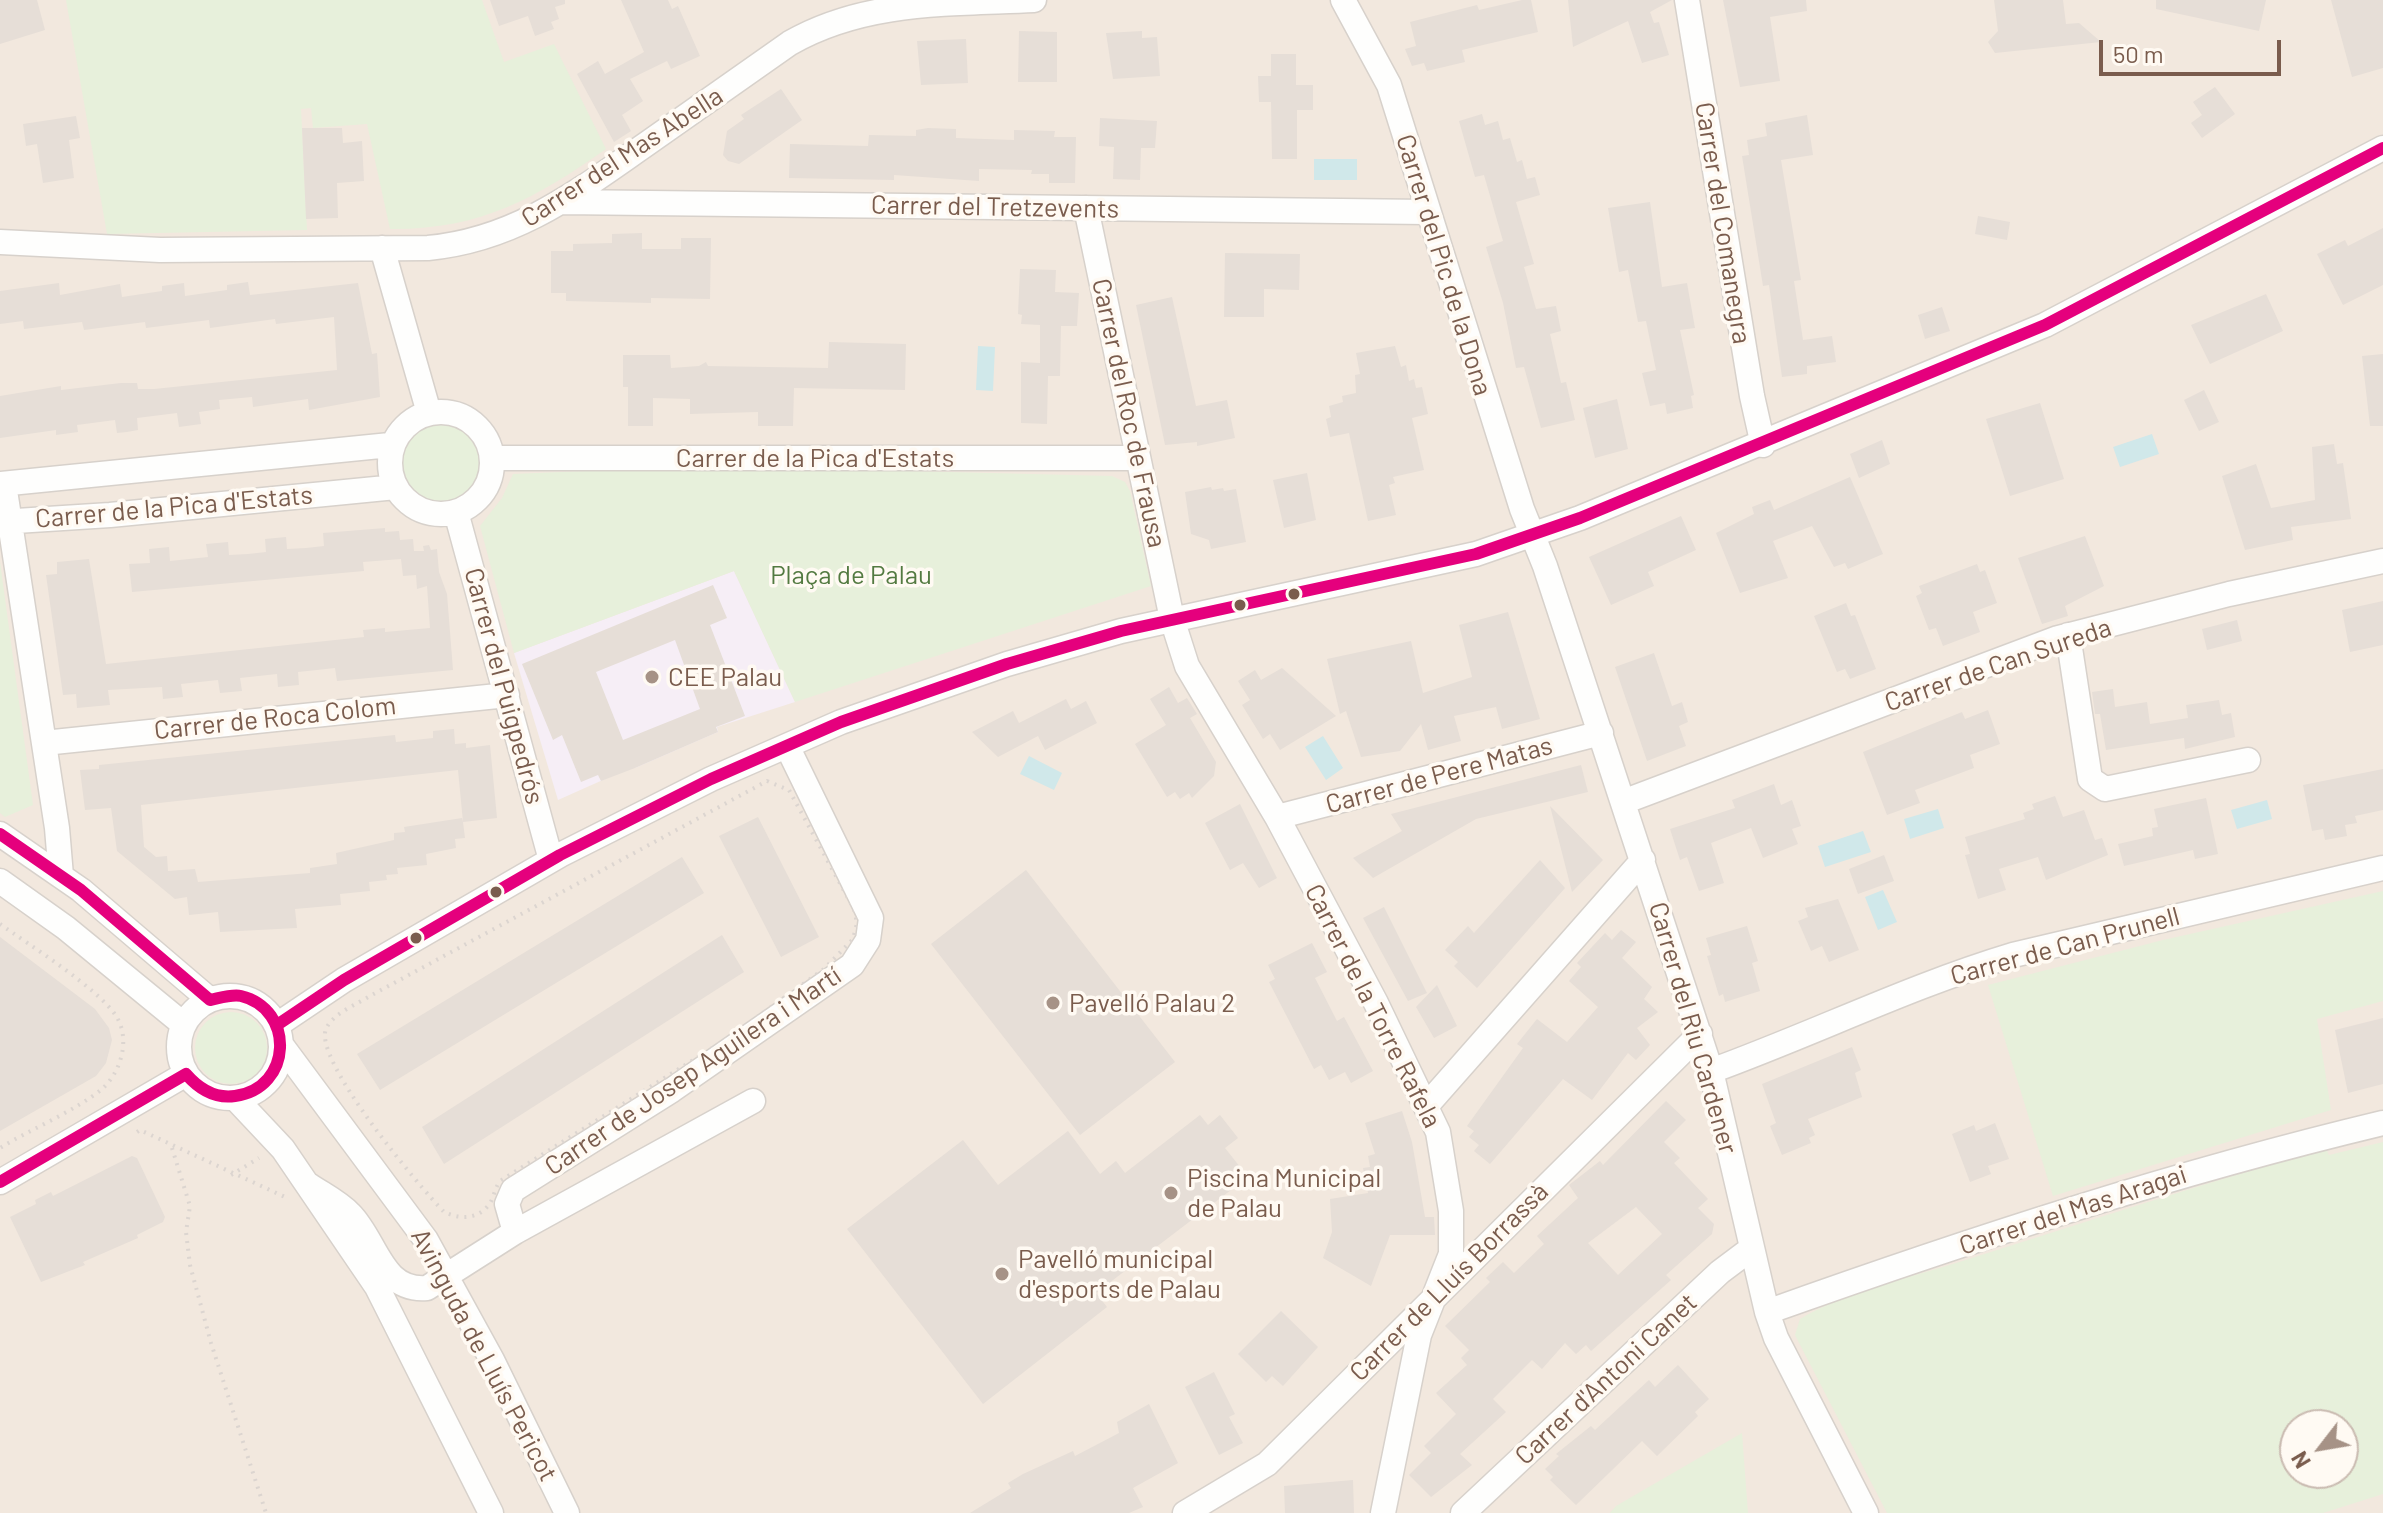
<!DOCTYPE html>
<html>
<head>
<meta charset="utf-8">
<style>
	body { margin:0 }
	#map { position:relative; width:2383px; height:1513px; overflow:hidden; background:#f9f5f0; font-family:Barlow,sans-serif }
	canvas { display:block }
	.north { position:absolute; left:2279px; top:1409px; width:80px; height:80px; box-sizing:border-box; background:#fffaf3; border:2px solid #cabbb1; border-radius:50%; rotate:239deg; font-size:22px; font-weight:700; line-height:32px; text-align:center; color:#7a5c4d }
	.north::after { content:''; display:block; margin:auto; width:28px; height:36px; background:#a69286; clip-path:polygon(50% 0,100% 100%,50% 72%,0 100%) }
	.scale { position:absolute; left:2099px; top:40px; width:182px; height:36px; box-sizing:border-box; border:4px solid #7a5c4d; border-top:0; padding-left:10px; font-size:24px; line-height:28px; white-space:nowrap; color:#7a5c4d; -webkit-text-stroke:6px #fffaf3; paint-order:stroke }
</style>
</head>
<body>
<div id="map">
<canvas width="2383" height="1513"></canvas>
<div class="north">N</div>
<div class="scale">50 m</div>
</div>
<script>
const ctx = document.querySelector('canvas').getContext('2d');
ctx.lineJoin = 'round';
function fillPath(path, color) { ctx.fillStyle = color; ctx.fill(path, 'evenodd'); }
function strokePath(path, color, width, dash) { ctx.strokeStyle = color; ctx.lineWidth = width; ctx.lineCap = dash ? 'butt' : 'round'; ctx.setLineDash(dash || []); ctx.stroke(path); }
function label(font, color, halo, rows, align = 'center') {
  ctx.font = font + ' Barlow,sans-serif'; ctx.lineWidth = 7; ctx.setLineDash([]); ctx.textBaseline = 'middle'; ctx.strokeStyle = halo; ctx.fillStyle = color; for (const [text, x, y, turn = 0] of rows) {
    ctx.save(); ctx.translate(x, y); ctx.rotate((+turn || 0) * Math.PI / 180); ctx.textAlign = isNaN(turn) ? turn : align; if (halo) ctx.strokeText(text, 0, 0); ctx.fillText(text, 0, 0); ctx.restore();
  }
}
const residential = new Path2D(`
	M0 0H2383V1513H0ZM2295 1425H2343V1473H2295Z`);
const education = new Path2D(`
	M734 571 795 702 717 727 718 732 635 768 632 761 623 771 558 800 514 653Z`);
const green = new Path2D(`
	M66 0H482L504 62 554 44 606 149C535 199 479 230 390 229L367 124 313 128 311 108 301 109 307 230 107 234Z
	M402 463a40 40 0 1 1 80 0a40 40 0 1 1-80 0Z
	M704 466 1112 476 1125 482 1130 491 1151 586 795 702 734 571 514 653 480 526 502 498 513 474Z
	M0 562 33 805 5 817 0 813Z
	M2383 891V1001L2317 1019 2331 1110 2053 1196 1988 985 2163 940Z
	M195 1048a36 36 0 1 1 72 0a36 36 0 1 1-72 0Z
	M2383 1142V1494L2323 1513H1887L1795 1335 1800 1319C1848 1290 1918 1276 1972 1258 2089 1221 2207 1182 2326 1149L2329 1155ZM2295 1425H2343V1473H2295Z
	M1742 1433 1748 1513H1610L1616 1506Z`);
const water = new Path2D(`
	M1314 159H1357V180H1314Z
	M978 346 995 347 993 391 976 390Z
	M2152 434 2159 454 2120 467 2113 447Z
	M1323 736 1343 768 1326 780 1305 747Z
	M1029 756 1062 773 1054 790 1020 774Z
	M2267 800 2272 819 2237 829 2231 810Z
	M1938 809 1944 828 1910 839 1904 819Z
	M1863 831 1871 852 1825 867 1818 846Z
	M1883 890 1897 922 1878 930 1865 897Z`);
const building = new Path2D(`
	M0 0H37L45 30 0 44Z
	M490 0H565V4L555 7 559 19 551 22 554 29 535 36 528 16 499 26Z
	M621 0H668L672 9 678 6 700 56 671 69 667 61 630 79 643 101 622 115 631 131 614 142 577 74 598 61 605 74 644 52Z
	M1522 0H1531L1538 32 1462 50 1465 62 1427 71 1424 63 1412 66 1405 49 1416 46 1410 22 1477 5 1479 10Z
	M1568 0H1672L1650 12 1654 23 1659 22 1669 55 1642 63 1628 21 1573 47Z
	M1723 0H1806L1807 11 1770 17 1780 81 1740 87Z
	M1994 0H2063L2066 24 2079 23 2101 42 1995 53 1988 42 1998 31Z
	M2156 0H2266L2259 31 2156 9Z
	M2331 0H2383V68L2352 77Z
	M1019 31 1057 32V82H1018Z
	M1142 31V38L1157 37 1160 76 1113 79 1106 33Z
	M966 39 968 83 921 85 917 41Z
	M1271 54H1296V85H1313V110H1297V159H1272L1271 102H1259L1258 76H1271Z
	M2215 87 2235 114 2202 138 2191 123 2202 115 2193 102Z
	M781 89 802 120 739 164 728 161 723 155 727 131 744 119 741 115Z
	M1482 114 1485 125 1498 121 1503 140 1510 138 1517 162 1522 160 1527 179 1535 177 1540 195 1516 202 1534 264 1524 267 1536 309 1556 306 1561 331 1550 334 1561 383 1566 382 1575 420 1541 428 1524 367 1516 368 1503 303 1486 247 1503 241 1484 175 1475 177 1459 121Z
	M1807 115 1813 155 1781 160 1801 280 1794 281 1803 340 1832 336 1836 362 1807 366V374L1782 377 1769 285 1763 286 1742 156 1749 155 1747 140 1767 136 1765 123Z
	M76 116 80 138 69 140 74 178 43 183 37 144 26 146 23 124Z
	M1100 118 1157 121 1155 148H1141L1140 180 1113 179 1114 147 1099 146Z
	M302 128H342L343 143 362 141 364 181 337 183 338 218 306 219Z
	M928 128 956 129V138L1014 140V130L1055 131 1054 137H1076L1075 183H1049V174H1031L1032 170 979 169V181L894 175V180L789 178 790 144 868 146 869 135 916 136V130Z
	M1650 202 1662 287 1687 283 1695 328 1680 330 1694 395 1691 396 1693 408 1667 414 1665 403 1650 406 1642 373 1656 370 1646 321 1638 322 1628 270 1619 272 1608 208Z
	M1978 216 2010 222 2007 240 1975 234Z
	M2383 228V285L2343 305 2317 254 2345 240 2348 246Z
	M642 233V249H681V238H711L710 299 651 298V303L566 301V293H551V251H573V244L612 243V234Z
	M1225 253 1300 254 1299 290 1264 289V317H1224Z
	M1020 269 1056 270 1055 292 1079 293 1077 326H1061L1060 376H1048L1047 424 1021 423V362L1040 363V325L1021 324 1022 315 1018 314Z
	M248 282 250 295 358 283 372 354 377 353 380 397 309 410 308 399 253 407 252 397 219 400 220 409 199 412 201 424 179 427 177 413 137 418 138 430 127 432 117 433 115 420 77 425 78 432 56 435V430L0 438V396L61 386V390L121 383H137L138 389H154L337 370 334 317 276 324 275 319 210 328 209 320 146 328 145 322 84 330 82 322 24 329 23 321 0 324V291L59 283 60 295 120 284 122 297 162 291V286L184 283 185 296 227 290V285Z
	M2266 294 2283 331 2210 364 2191 325Z
	M1172 297 1196 406 1227 400 1235 438 1197 446V442L1165 445 1136 305Z
	M1942 307 1950 331 1925 339 1918 315Z
	M829 342 906 344 905 390 794 388 793 426H758V412L690 414V399L653 398V426H628V387H623V355H670L671 368 699 366 706 362 708 366 828 368Z
	M1395 346 1401 367 1406 365 1409 381 1414 379 1416 388 1422 387 1428 414 1412 418 1424 470 1393 477 1395 483 1389 485 1396 515 1368 521 1349 433 1330 437 1326 419 1331 417 1329 406 1343 402 1342 396 1356 393 1355 375 1360 374 1356 353Z
	M2383 354V426H2370L2362 356Z
	M2204 390 2219 422 2199 431 2184 400Z
	M1617 399 1628 449 1595 458 1583 408Z
	M2040 403 2064 479 2010 496 1986 419Z
	M1882 440 1890 464 1859 478 1850 454Z
	M2334 444 2337 464 2343 463 2351 519 2291 527 2293 540 2245 550 2222 476 2256 464 2271 508 2315 500 2312 447Z
	M1307 473 1316 520 1284 528 1273 480Z
	M1850 477 1883 554 1848 569 1845 563 1834 567 1812 526 1773 541 1788 578 1740 593 1716 533 1754 514 1752 507 1770 500 1774 510Z
	M1211 487 1212 490 1223 488 1224 491 1236 489 1246 542 1211 549 1209 540 1191 534 1185 492Z
	M1681 516 1696 550 1648 572 1654 586 1611 605 1589 557Z
	M385 528V532L399 531 400 540 413 539 414 551H424L423 546 429 545 431 550 437 549 439 572 447 594 453 670 337 681 335 668 317 670 298 672 299 685 288 686 278 687 277 674 240 678 242 691 220 693 218 680 181 684 183 697 163 699 162 687 108 690 110 705 77 708 76 694 63 695 46 575 57 574V562L89 559 106 664 364 637 363 630 385 628V632L430 628 427 586 417 589 416 575 403 576 401 559 363 562 364 571 132 592 129 564 150 563 149 549 169 547 170 561 208 557 206 544 228 542 229 555 248 554 266 552 265 539 286 537 287 549 306 548 324 546 323 533Z
	M2085 536 2104 586 2065 606 2068 616 2042 624 2018 558Z
	M1977 564 1980 572 1985 570 1997 603 1973 612 1980 632 1943 646 1936 628 1929 630 1916 596 1922 593 1919 586Z
	M713 585 727 618 710 625 745 716 716 727 718 732 635 768 601 781 598 775 581 782 562 735 553 740 522 664ZM675 640 700 709 623 740 596 672Z
	M2383 601V645L2350 652 2342 610Z
	M1846 603 1851 616 1855 615 1876 669 1850 679 1845 669 1837 672 1814 616Z
	M1508 612 1540 719 1502 729 1496 707 1454 716 1461 741 1428 750 1421 724 1400 751 1361 757 1346 711 1340 714 1327 659 1411 641 1423 693 1472 677 1459 625Z
	M2237 620 2242 641 2207 650 2202 629Z
	M1654 653 1672 706 1682 702 1688 722 1679 726 1686 746 1647 761 1615 667Z
	M1282 668 1336 716 1280 750 1270 734 1263 739 1242 705 1250 700 1238 681 1255 670 1261 680Z
	M1169 687 1178 703 1187 698 1197 714 1190 718 1216 762 1214 776 1192 798 1189 793 1180 799 1175 792 1167 797 1135 744 1166 725 1150 699Z
	M2113 689 2115 707 2147 702 2150 724 2188 718 2186 705 2219 700 2222 715 2231 713 2235 737 2185 749 2184 738 2106 750 2100 714H2095L2092 692Z
	M1066 699 1071 709 1086 701 1097 723 1045 750 1038 736 998 757 972 732 1013 711 1019 723Z
	M1988 710 2000 744 1970 755 1974 768 1915 790 1920 803 1887 815 1863 752 1962 712 1965 719Z
	M454 729 455 744 466 743V748L490 745 497 818 463 822 465 838 455 839 456 848 426 854 427 865 397 868 398 874 386 875 387 880 369 882 370 891 340 894 341 905 295 909 297 928 220 932 218 912 189 915 187 897 175 899 117 851 111 808 85 810 80 770 99 769V765L395 735 396 742 433 738V731ZM458 770 463 822 462 818 404 827 405 832 394 833V840L336 853 337 864 310 868V873L198 882 195 869 168 871 167 856 156 857 144 847 141 805Z
	M1581 765 1588 792 1476 819 1373 878 1353 858 1402 831 1391 814Z
	M2383 769V810L2355 816 2357 823 2345 825 2347 836 2325 840 2323 829 2312 831 2303 785Z
	M1774 784 1781 805 1792 800 1801 826 1792 829 1798 844 1763 858 1751 828 1711 843 1724 883 1699 891 1687 857 1680 860 1670 829 1735 808 1732 800Z
	M2055 796 2063 817 2084 810 2095 840 2102 838 2108 855 2046 880 2038 857 1999 869 2006 890 1978 899 1965 855 1970 854 1965 837 2025 819 2023 813 2034 809 2032 804Z
	M2206 798 2218 854 2195 859 2193 850 2124 866 2118 844 2153 836 2152 828 2158 827 2154 809Z
	M1240 804 1277 878 1259 888 1243 863 1230 870 1205 823Z
	M1550 806 1603 860 1572 892Z
	M758 817 819 937 781 957 719 836Z
	M1884 855 1894 881 1858 894 1849 869Z
	M682 857 704 893 380 1090 357 1054Z
	M1540 860 1565 888 1477 988 1454 966 1458 962 1445 950 1468 926 1474 933Z
	M1026 870 1175 1062 1080 1135 931 944Z
	M1838 899 1859 950 1829 962 1822 946 1811 951 1798 921 1808 917 1805 908Z
	M1384 907 1427 993 1408 1001 1363 918Z
	M1747 926 1758 961 1752 963 1760 991 1725 1002 1723 994 1719 996 1707 956 1711 955 1706 938Z
	M1621 930 1636 942 1622 958 1652 987 1644 999 1658 1012 1637 1028 1650 1045 1636 1060 1628 1053 1592 1100 1563 1079 1490 1164 1474 1151 1479 1145 1469 1137 1474 1131 1467 1126 1523 1048 1517 1044 1537 1019 1567 1042 1598 1007 1569 981 1581 967 1577 963 1605 933 1612 940Z
	M722 935 744 972 444 1164 422 1127Z
	M0 937 95 1009 109 1028 112 1040 106 1063 96 1076 0 1131Z
	M1312 943 1327 972 1315 978 1337 1021 1344 1017 1373 1071 1351 1083 1345 1072 1329 1080 1321 1065 1314 1069 1269 982 1275 979 1268 965Z
	M1437 985 1457 1026 1434 1038 1416 1007Z
	M2383 1018V1084L2348 1093 2335 1030Z
	M1852 1047 1861 1070 1855 1073 1862 1097 1808 1119 1815 1135 1809 1138 1811 1143 1782 1155 1770 1126 1776 1123 1762 1084Z
	M1666 1101 1686 1120 1664 1142 1680 1158 1674 1163 1708 1199 1698 1208 1714 1224 1712 1234 1666 1275 1671 1280 1591 1351 1586 1345 1576 1354 1565 1343 1542 1369 1532 1360 1493 1399 1506 1412 1460 1454 1472 1465 1431 1497 1409 1475 1431 1453 1424 1446 1456 1414 1436 1393 1467 1365 1461 1358 1469 1350 1445 1326 1490 1282 1486 1278 1503 1262 1514 1273 1544 1244 1537 1236 1578 1198 1569 1185 1600 1161 1603 1165ZM1636 1207 1662 1234 1618 1275 1588 1243Z
	M1402 1111 1412 1142 1425 1217H1434L1435 1235H1390L1371 1286 1323 1258 1332 1232 1330 1199 1368 1193 1363 1168 1370 1167 1368 1156 1375 1154 1365 1123Z
	M1200 1115 1208 1125 1220 1115 1238 1138 1225 1148 1248 1177 1096 1293 1107 1307 983 1404 847 1229 963 1140 998 1185 1068 1131 1100 1174 1116 1161 1125 1173Z
	M1995 1123 2009 1159 1988 1166 1991 1174 1970 1182 1952 1134 1974 1125 1976 1131Z
	M132 1156 137 1158 165 1217 163 1222 137 1235 138 1238 83 1262 85 1265 41 1282 10 1217 36 1204 35 1200 51 1192 53 1196Z
	M1281 1311 1318 1347 1283 1386 1272 1376 1266 1382 1238 1354Z
	M1678 1365 1709 1399 1695 1412 1698 1416 1657 1456 1642 1441 1576 1505 1550 1480 1553 1477 1545 1469 1559 1456 1556 1454 1591 1426 1595 1430 1649 1380 1655 1387Z
	M1214 1372 1235 1414 1229 1417 1243 1443 1219 1455 1185 1387Z
	M1149 1404 1178 1463 1133 1488 1143 1507 1129 1513H970L1011 1488 1008 1483 1023 1474 1073 1451 1075 1456 1119 1433 1117 1422Z
	M1353 1480 1354 1513H1285L1284 1486Z`);
const path = new Path2D(`
	M767 781 789 790 854 909 857 923 853 939 824 969 725 1040 500 1181C494 1189 494 1199 488 1206 476 1220 459 1219 444 1212 419 1186 313 1060 326 1029 332 1014 357 1004 370 996Z
	M0 924C28 944 99 989 116 1016 131 1039 121 1072 102 1089 75 1111 31 1129 0 1148
	M137 1132 140 1130 285 1197
	M172 1148 190 1206 186 1232 190 1265 211 1343 266 1513
	M231 1175 259 1158`);
const minor = new Path2D(`
	M1343 0 1389 85 1522 509 1545 566 1711 1071 1767 1312 1776 1338 1866 1513
	M1687 0 1752 396 1763 445
	M563 202 1427 212
	M1086 208 1172 619 1187 666 1277 817 1376 1003 1438 1132 1451 1211V1254L1419 1335 1383 1513
	M0 242 160 250 428 248C515 240 576 193 645 145 693 111 741 77 790 43 865 0 950 4 1034 0
	M382 248 429 413
	M390 463a51 51 0 1 1 102 0a51 51 0 1 1-102 0Z
	M492 458H1138
	M0 484 390 445
	M4 484 57 828 61 876
	M456 512 551 860
	M0 522 110 515 396 487
	M2068 635 2090 779 2105 789 2248 760
	M44 743 507 695
	M1623 802 2058 638 2229 594 2383 561
	M1277 817 1601 733
	M0 834 81 890 210 1000
	M0 881 66 928 183 1024
	M179 1047a51 51 0 1 1 102 0a51 51 0 1 1-102 0Z
	M277 1025 344 980 560 855 711 779 841 722 1007 664 1121 631 1476 554 1580 518 2045 325 2383 148
	M282 1046 426 1240 492 1360 567 1513
	M1711 1071C1813 1034 1910 986 2013 955L2383 868
	M235 1098 283 1149 377 1287 491 1513
	M1427 1105 1643 860
	M0 1182 186 1074
	M309 1185C322 1194 339 1202 350 1214 377 1241 381 1292 427 1288L515 1232 507 1204 513 1190 672 1090 852 965 868 940 871 918 787 746
	M515 1232 753 1101
	M1767 1312C1969 1240 2174 1173 2383 1123
	M1185 1513 1267 1464 1700 1034
	M1463 1513 1720 1272 1752 1248`);
const bus1 = new Path2D(`
	M0 834 81 890 210 1000C220 998 232 994 241 996 295 1009 293 1088 235 1096 215 1099 199 1089 186 1074L0 1182
	M277 1025 344 980 560 855 711 779 841 722 1007 664 1121 631 1476 554 1580 518 2045 325 2383 148`);
const markers = [
	[1294,594,7,"#7a5c4d"],
	[1240,605,7,"#7a5c4d"],
	[652,677,8,"#a69286"],
	[496,892,7,"#7a5c4d"],
	[416,938,7,"#7a5c4d"],
	[1053,1003,8,"#a69286"],
	[1171,1193,8,"#a69286"],
	[1002,1274,8,"#a69286"]
];
const streetNames = [
	["Carrer del Mas Abella",622,157,-33],
	["Carrer del Tretzevents",995,207,1],
	["Carrer del Comanegra",1723,223,81],
	["Carrer del Pic de la Dona",1444,265,73],
	["Carrer del Roc de Frausa",1129,413,78],
	["Carrer de la Pica d'Estats",815,458],
	["Carrer de la Pica d'Estats",174,507,-5],
	["Carrer de Can Sureda",1998,665,-19],
	["Carrer del Puigpedrós",504,686,75],
	["Carrer de Roca Colom",275,718,-6],
	["Carrer de Pere Matas",1439,775,-15],
	["Carrer de Can Prunell",2065,946,-15],
	["Carrer de la Torre Rafela",1373,1006,63],
	["Carrer del Riu Cardener",1693,1028,74],
	["Carrer de Josep Aguilera i Martí",693,1071,-34],
	["Carrer del Mas Aragai",2073,1210,-18],
	["Carrer de Lluís Borrassà",1449,1282,-45],
	["Avinguda de Lluís Pericot",484,1355,62],
	["Carrer d'Antoni Canet",1606,1379,-43]
];
const parkNames = [
	["Plaça de Palau",851,575]
];
const poiNames = [
	["CEE Palau",668,677],
	["Pavelló Palau 2",1069,1003],
	["Piscina Municipal",1187,1178],
	["de Palau",1187,1208],
	["Pavelló municipal",1018,1259],
	["d'esports de Palau",1018,1289]
];
fillPath(residential, '#f2e8de');
fillPath(education, '#f6eef6');
fillPath(green, '#e7f0db');
fillPath(water, '#d0e8ea');
fillPath(building, '#e6ded7');
strokePath(minor, '#d7d1cb', 27);
strokePath(path, '#dcd5d0', 4, [2, 6]);
strokePath(minor, '#fefefd', 24);
strokePath(bus1, '#e5007d', 12);
for (const [x, y, r, color] of markers) { const dot = new Path2D(); dot.arc(x, y, r, 0, 2 * Math.PI); ctx.fillStyle = color; ctx.fill(dot); strokePath(dot, '#fffaf3', 3); }
label('26px', '#7a5c4d', '#fffaf3', streetNames);
label('26px', '#537a41', '#fffaf3', parkNames);
label('26px', '#7a5c4d', '#fffaf3', poiNames, 'left');
</script>
</body>
</html>
